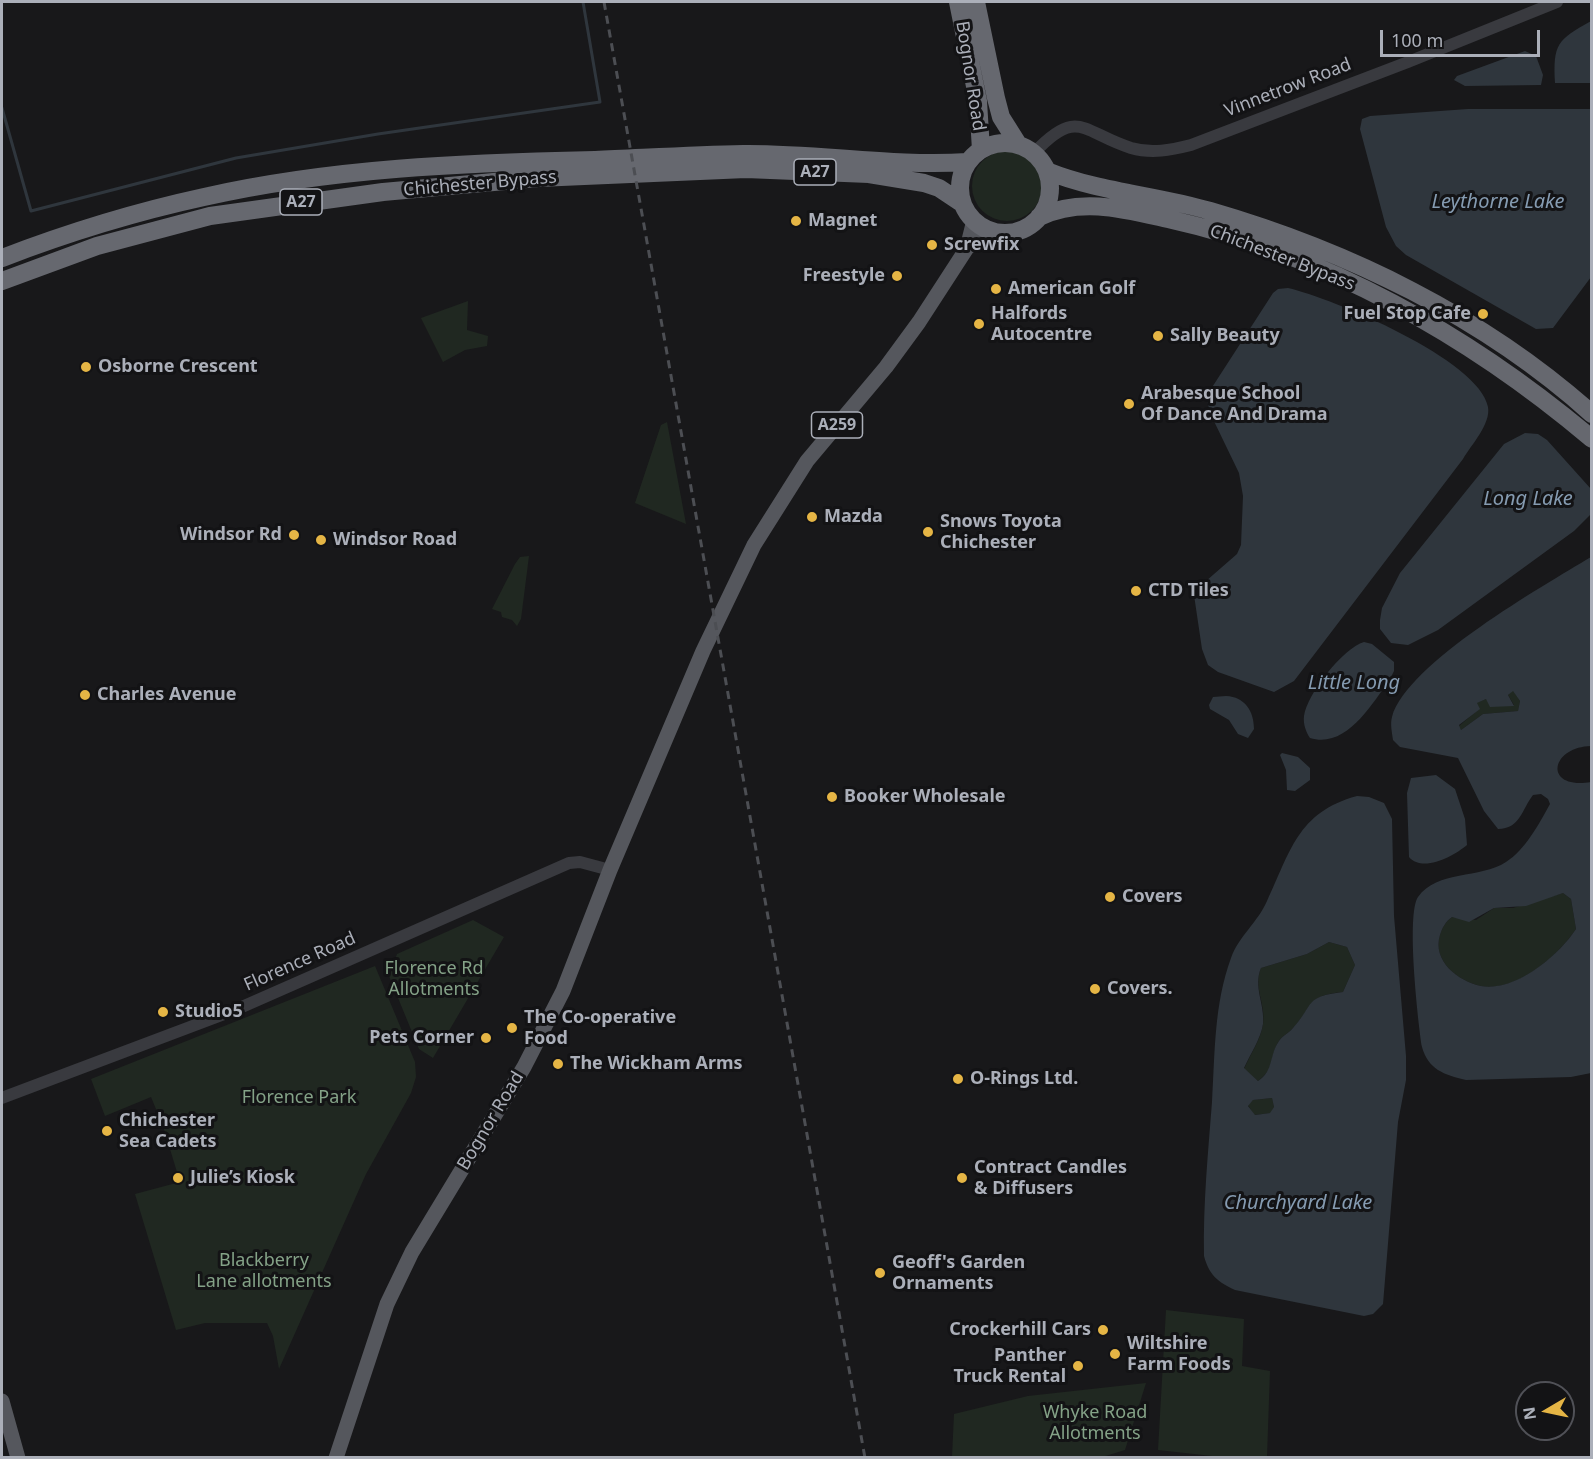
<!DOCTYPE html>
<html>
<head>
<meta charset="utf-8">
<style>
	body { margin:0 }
	#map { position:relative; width:1593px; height:1459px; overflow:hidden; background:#18181a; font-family:"Noto Sans",sans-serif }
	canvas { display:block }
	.frame { position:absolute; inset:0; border:3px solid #abafb9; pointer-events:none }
	.north { position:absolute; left:1515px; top:1381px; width:60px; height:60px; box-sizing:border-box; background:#131315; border:2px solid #505157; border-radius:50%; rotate:261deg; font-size:16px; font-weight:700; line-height:24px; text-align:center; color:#abafb9 }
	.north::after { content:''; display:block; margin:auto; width:21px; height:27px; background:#e5b545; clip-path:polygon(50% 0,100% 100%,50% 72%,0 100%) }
	.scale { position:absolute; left:1380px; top:30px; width:160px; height:27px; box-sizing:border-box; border:3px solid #abafb9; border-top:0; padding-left:8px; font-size:18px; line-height:21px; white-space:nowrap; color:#abafb9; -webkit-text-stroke:4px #131315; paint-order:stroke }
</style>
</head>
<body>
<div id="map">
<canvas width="1593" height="1459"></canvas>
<div class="frame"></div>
<div class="north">N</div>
<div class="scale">100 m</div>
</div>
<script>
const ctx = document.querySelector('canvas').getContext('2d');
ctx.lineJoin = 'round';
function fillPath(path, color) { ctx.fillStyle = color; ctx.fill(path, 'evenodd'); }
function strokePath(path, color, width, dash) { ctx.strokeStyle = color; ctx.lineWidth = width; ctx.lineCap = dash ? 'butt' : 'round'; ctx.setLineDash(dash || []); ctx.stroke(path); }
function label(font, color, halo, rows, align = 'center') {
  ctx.font = font + ' "Noto Sans",sans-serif'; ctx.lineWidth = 6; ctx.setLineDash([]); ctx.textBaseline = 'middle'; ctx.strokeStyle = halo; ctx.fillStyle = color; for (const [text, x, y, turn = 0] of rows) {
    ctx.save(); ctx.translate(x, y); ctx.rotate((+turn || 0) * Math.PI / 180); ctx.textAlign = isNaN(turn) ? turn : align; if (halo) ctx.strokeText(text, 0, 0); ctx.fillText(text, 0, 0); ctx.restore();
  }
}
const green = new Path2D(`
	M972 186a35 35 0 1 1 70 0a35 35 0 1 1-70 0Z
	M468 301 467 330 488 336 487 346 465 350 443 362 421 318Z
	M667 422 686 524 635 503 661 425Z
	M529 556 521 619 517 626 512 620 502 617 501 612 492 609 515 564 520 557Z
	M1513 690 1520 701 1518 711 1483 714 1461 730 1459 726 1479 709 1476 703 1486 699 1514 705 1508 695Z
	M1563 893 1571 899 1576 929C1559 955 1516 993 1481 986 1458 981 1432 961 1440 935 1442 928 1446 921 1452 917L1476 920 1494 908H1513Z
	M473 920 504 937 433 1058 419 1049 389 976 397 954Z
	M1329 942 1347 947 1355 965 1343 992C1304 996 1314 1006 1293 1028 1289 1033 1282 1036 1279 1041 1269 1056 1276 1068 1258 1081L1244 1069C1250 1055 1261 1039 1263 1024 1266 1003 1253 988 1261 968L1307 954Z
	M375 966 415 1062 416 1077 411 1093 366 1174 279 1369 273 1336 267 1323H205L176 1330 135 1194 180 1182 163 1126 151 1097 105 1116 91 1079Z
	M1272 1098 1274 1107 1271 1113 1254 1115 1248 1105 1253 1100Z
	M1166 1310 1244 1319 1242 1366 1270 1371 1267 1457H1221L1158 1450Z
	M1146 1383 1125 1450 1099 1458 952 1457 954 1414 1028 1396Z`);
const water = new Path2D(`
	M1591 21V83H1555C1553 44 1557 40 1591 21Z
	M1525 51 1536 56 1543 75 1541 85 1465 86 1454 80 1457 76Z
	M1468 109H1591V277L1553 328 1536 329 1406 255 1396 246 1386 227 1360 129 1362 119 1370 116Z
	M1288 288C1332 298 1480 360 1488 407 1491 424 1471 445 1463 459L1294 681 1274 692 1218 672 1208 665 1202 649 1194 595 1198 588 1237 554 1241 545 1243 496 1239 473 1211 415 1207 401 1209 392 1273 293 1278 289Z
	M1525 433 1538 434 1547 440 1591 489V514L1574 531 1438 630 1408 645 1391 643 1380 629V620L1382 608 1400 573 1504 444Z
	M1591 557V746C1550 747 1543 790 1591 782V1073L1571 1077 1466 1080C1444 1075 1428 1069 1422 1047 1418 1022 1406 914 1418 897 1437 870 1480 879 1506 862 1525 850 1539 824 1550 804L1548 799 1541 794 1533 795C1522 809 1520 829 1498 829L1484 811 1458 758 1400 747 1393 740C1392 732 1390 724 1392 717 1407 663 1543 586 1591 557ZM1513 691 1520 701 1518 711 1483 714 1461 730 1459 725 1480 709 1477 703 1486 699 1490 707 1514 706 1508 695ZM1563 893 1571 899 1576 929C1559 955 1516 992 1481 986 1458 981 1432 961 1440 935 1442 928 1446 921 1452 917L1469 922 1494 908 1526 906Z
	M1364 642 1372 644 1394 662V671L1389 681C1371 705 1346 749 1310 738 1306 732 1303 724 1304 716 1307 694 1343 648 1364 642Z
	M1226 696C1245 697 1254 711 1254 729L1248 738 1238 734 1229 720 1210 709 1209 705 1213 697Z
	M1282 753 1298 757 1310 768V780L1295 791 1287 790 1286 770 1280 755Z
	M1436 775 1455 789 1465 819 1467 845C1454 856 1423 873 1409 857L1407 793 1411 778Z
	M1357 796 1369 797 1384 803 1392 819 1394 916 1406 1056V1080L1398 1122 1383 1304 1373 1314 1364 1316 1235 1290C1218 1282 1209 1275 1204 1256 1203 1205 1208 1153 1212 1102 1215 1053 1214 1004 1231 958 1239 936 1258 922 1267 901 1290 853 1297 812 1357 796ZM1329 942 1347 947 1355 965 1343 992C1303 997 1315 1004 1293 1028 1289 1033 1282 1036 1279 1041 1269 1055 1274 1071 1258 1081L1244 1068C1250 1055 1261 1038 1263 1024 1265 1004 1253 987 1261 968L1307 954ZM1272 1098 1274 1107 1270 1113 1255 1115 1248 1106 1253 1100Z`);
const stream = new Path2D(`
	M2 108 31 211 236 158 378 134 600 102 583 2`);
const minor = new Path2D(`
	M1034 153C1078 106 1083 133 1131 148 1152 154 1171 150 1191 145L1408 62 1557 2
	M2 1098 235 1010 569 863 580 862 610 870`);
const major = new Path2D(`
	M967 248 974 243 1006 233
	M2 1401 18 1458
	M336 1458 387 1304 412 1252 524 1067 563 991 610 870 703 651 754 545 807 461 886 367 919 322 967 248 974 220`);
const highway = new Path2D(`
	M958 2 978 101 981 150
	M976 2 996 98 1001 117 1018 144
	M960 188a45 45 0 1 1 90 0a45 45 0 1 1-90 0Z
	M1047 171C1099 192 1156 195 1210 211 1348 251 1484 317 1592 414
	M1039 217C1081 197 1124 209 1168 219 1325 254 1469 335 1592 439
	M2 258C67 233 135 212 204 197 332 168 464 163 595 160 644 158 693 155 743 154 818 153 893 167 968 162
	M2 281 97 246 210 216 383 192 538 178 746 169 869 174 924 183 939 188 963 204`);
const rail = new Path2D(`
	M604 2 865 1458`);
const markers = [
	[796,221,6,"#e5b545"],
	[932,245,6,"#e5b545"],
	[897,276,6,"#e5b545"],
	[996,289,6,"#e5b545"],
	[1483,314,6,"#e5b545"],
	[979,324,6,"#e5b545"],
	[1158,336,6,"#e5b545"],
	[86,367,6,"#e5b545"],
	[1129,404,6,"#e5b545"],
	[812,517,6,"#e5b545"],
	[928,532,6,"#e5b545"],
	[294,535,6,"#e5b545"],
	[321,540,6,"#e5b545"],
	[1136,591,6,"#e5b545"],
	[85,695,6,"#e5b545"],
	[832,797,6,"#e5b545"],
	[1110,897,6,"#e5b545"],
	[1095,989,6,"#e5b545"],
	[163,1012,6,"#e5b545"],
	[512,1028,6,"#e5b545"],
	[486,1038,6,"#e5b545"],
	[558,1064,6,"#e5b545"],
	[958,1079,6,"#e5b545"],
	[107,1131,6,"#e5b545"],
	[178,1178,6,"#e5b545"],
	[962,1178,6,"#e5b545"],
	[880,1273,6,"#e5b545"],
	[1103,1330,6,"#e5b545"],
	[1115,1354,6,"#e5b545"],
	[1078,1366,6,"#e5b545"]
];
const shields = [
	[815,172,42],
	[301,202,42],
	[837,425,51]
];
const shieldNames = [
	["A27",815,172],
	["A27",301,202],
	["A259",837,425]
];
const streetNames = [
	["Bognor Road",970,76,81],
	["Vinnetrow Road",1288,88,-21],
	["Chichester Bypass",480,184,-5],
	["Chichester Bypass",1282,258,21],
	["Florence Road",300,962,-24],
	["Bognor Road",491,1121,-59]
];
const poiNames = [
	["Magnet",808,221],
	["Screwfix",944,245],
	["Freestyle",885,276,"right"],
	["American Golf",1008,289],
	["Halfords",991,314],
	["Autocentre",991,335],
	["Fuel Stop Cafe",1471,314,"right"],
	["Sally Beauty",1170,336],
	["Osborne Crescent",98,367],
	["Arabesque School",1141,394],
	["Of Dance And Drama",1141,415],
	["Mazda",824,517],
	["Snows Toyota",940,522],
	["Chichester",940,543],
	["Windsor Rd",282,535,"right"],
	["Windsor Road",333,540],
	["CTD Tiles",1148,591],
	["Charles Avenue",97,695],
	["Booker Wholesale",844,797],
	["Covers",1122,897],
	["Covers.",1107,989],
	["Studio5",175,1012],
	["The Co-operative",524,1018],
	["Food",524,1039],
	["Pets Corner",474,1038,"right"],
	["The Wickham Arms",570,1064],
	["O-Rings Ltd.",970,1079],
	["Chichester",119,1121],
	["Sea Cadets",119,1142],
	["Contract Candles",974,1168],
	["& Diffusers",974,1189],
	["Julie’s Kiosk",190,1178],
	["Geoff's Garden",892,1263],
	["Ornaments",892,1284],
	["Crockerhill Cars",1091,1330,"right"],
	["Wiltshire",1127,1344],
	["Farm Foods",1127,1365],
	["Panther",1066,1356,"right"],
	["Truck Rental",1066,1377,"right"]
];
const parkNames = [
	["Florence Rd",434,969],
	["Allotments",434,990],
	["Florence Park",299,1098],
	["Blackberry",264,1261],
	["Lane allotments",264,1282],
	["Whyke Road",1095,1413],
	["Allotments",1095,1434]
];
const waterNames = [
	["Leythorne Lake",1498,202],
	["Long Lake",1528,499],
	["Little Long",1354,683],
	["Churchyard Lake",1298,1203]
];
fillPath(green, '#202821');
fillPath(water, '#2f363d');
strokePath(stream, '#2f363d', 3);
strokePath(minor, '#393a3f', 12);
strokePath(major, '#55575d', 15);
strokePath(highway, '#66686f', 18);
strokePath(rail, '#4c4e53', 3, [8, 6]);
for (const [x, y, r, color] of markers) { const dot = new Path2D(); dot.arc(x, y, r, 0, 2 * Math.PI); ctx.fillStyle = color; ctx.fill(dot); strokePath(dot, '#131315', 2); }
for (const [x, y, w] of shields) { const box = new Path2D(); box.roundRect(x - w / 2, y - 13, w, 26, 4.5); ctx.fillStyle = '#131315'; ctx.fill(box); strokePath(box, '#abafb9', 1.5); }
label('bold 16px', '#abafb9', null, shieldNames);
label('18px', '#abafb9', '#131315', streetNames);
label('bold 18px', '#abafb9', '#131315', poiNames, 'left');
label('18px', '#84a287', '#131315', parkNames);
label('italic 20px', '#859bb1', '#131315', waterNames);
</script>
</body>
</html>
